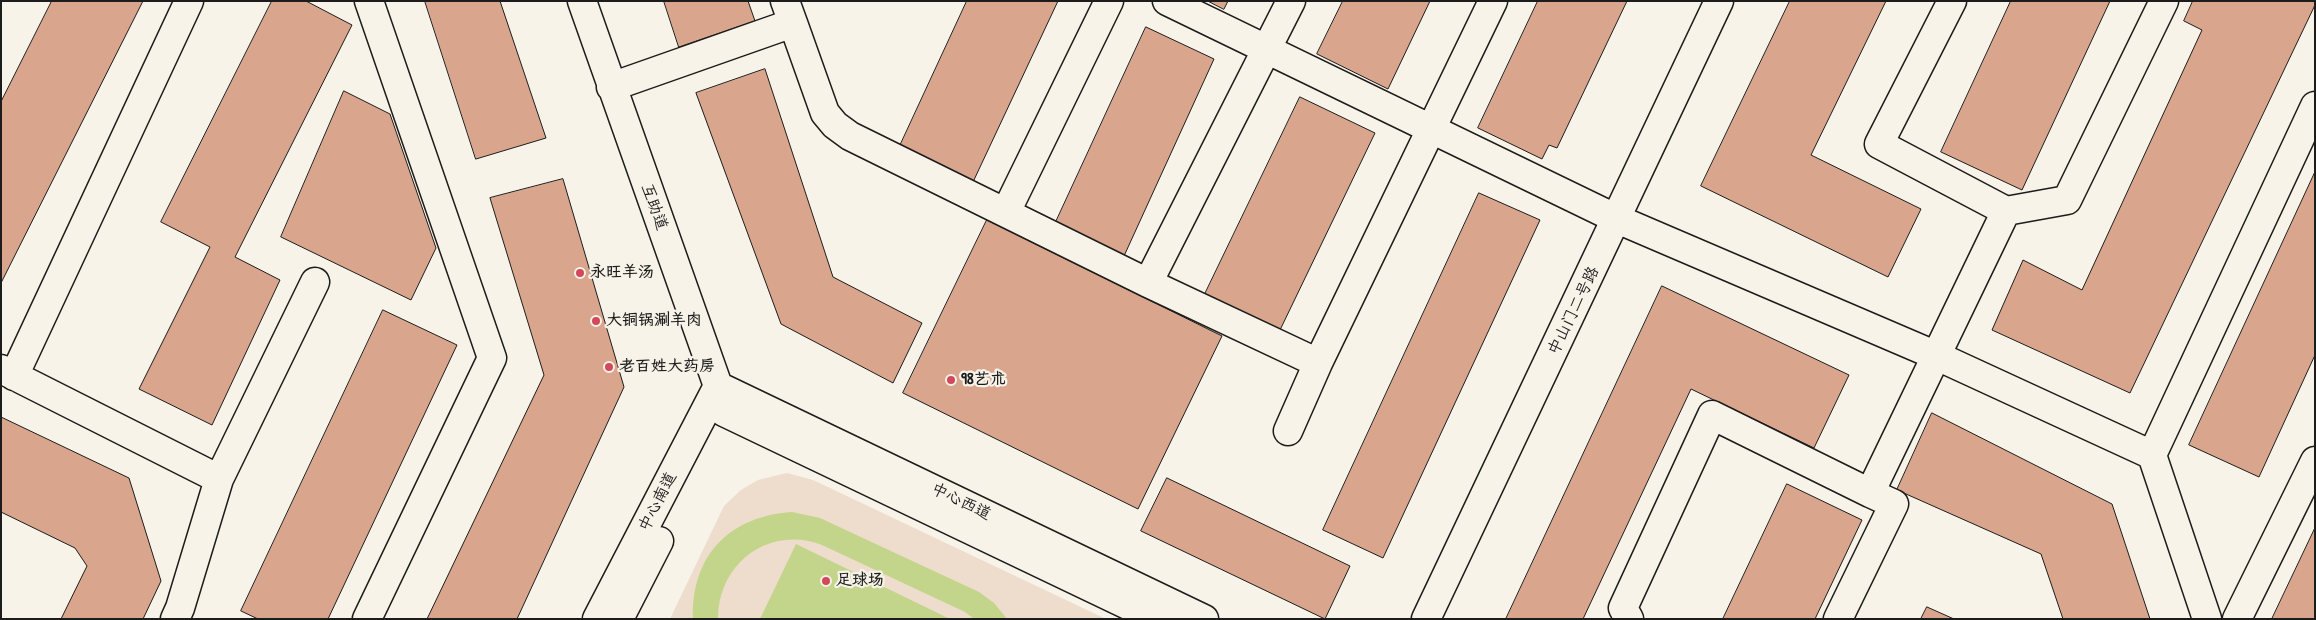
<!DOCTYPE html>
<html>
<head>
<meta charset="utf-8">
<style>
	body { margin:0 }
	#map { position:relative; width:2316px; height:620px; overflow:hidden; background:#f7f3e8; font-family:"Patrick Hand",sans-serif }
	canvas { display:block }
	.frame { position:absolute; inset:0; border:2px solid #1c1c1c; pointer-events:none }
</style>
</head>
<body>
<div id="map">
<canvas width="2316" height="620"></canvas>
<div class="frame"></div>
</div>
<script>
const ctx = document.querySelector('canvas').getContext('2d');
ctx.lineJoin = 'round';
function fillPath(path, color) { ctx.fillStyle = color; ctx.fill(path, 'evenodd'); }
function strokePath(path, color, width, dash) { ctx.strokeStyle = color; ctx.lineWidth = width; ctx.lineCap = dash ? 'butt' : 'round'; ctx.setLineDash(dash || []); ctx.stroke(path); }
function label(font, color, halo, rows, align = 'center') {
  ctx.font = font + ' "Patrick Hand","LXGW WenKai TC",sans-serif'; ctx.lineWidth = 4.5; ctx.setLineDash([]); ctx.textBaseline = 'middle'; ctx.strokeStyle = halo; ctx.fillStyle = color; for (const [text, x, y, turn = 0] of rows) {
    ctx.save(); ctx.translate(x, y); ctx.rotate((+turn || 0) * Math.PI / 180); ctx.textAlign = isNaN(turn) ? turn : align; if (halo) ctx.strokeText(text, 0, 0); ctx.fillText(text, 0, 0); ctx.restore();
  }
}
const built = new Path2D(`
	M787 473 813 480 1106 619H670L724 506 741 490 758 480Z`);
const green = new Path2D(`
	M792 512 820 518 979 592 994 603 1007 619H974L965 612 822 545C769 525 718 563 718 619H693C691 555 730 516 792 512Z
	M796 544 950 619H760Z`);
const building = new Path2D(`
	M52 1H143L1 283V102Z
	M272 1H306L352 25 235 257 280 280 212 425 139 389 210 247 161 222Z
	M425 1H500L546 138 476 159Z
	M664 1H748L755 21 679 47Z
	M967 1H1058L973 182 899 148Z
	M1208 1H1228L1224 9Z
	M1343 1H1430L1388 89 1317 54Z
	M1538 1H1627L1557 148 1549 145 1542 159 1478 128Z
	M1790 1H1886L1811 155 1921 209 1888 277 1701 186Z
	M2011 1H2110L2022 190 1941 152Z
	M2193 1H2315V5L2130 393 1992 330 2023 260 2082 290 2202 30 2184 21Z
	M1146 27 1214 59 1124 256 1055 224Z
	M765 69 833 277 922 323 893 383 781 324 696 93Z
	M344 91 390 114 436 248 411 300 281 237Z
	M1300 97 1375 133 1280 330 1205 294Z
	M2315 172V355L2259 477 2189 445Z
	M563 179 624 387 517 619H427L544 375 490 198Z
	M1479 193 1540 220 1383 558 1323 530Z
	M987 220 1222 336 1138 509 903 393Z
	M1662 286 1849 375 1814 448 1691 389 1583 619H1506Z
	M383 310 457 345 328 619H258L241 611Z
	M1932 413 2112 504 2150 619H2063L2041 554 1897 490Z
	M1 417 129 478 161 581 143 619H61L87 566 75 548 1 512Z
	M1167 478 1350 566 1325 619 1141 531Z
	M1787 484 1862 520 1815 619H1723Z
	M2315 528V619H2272Z
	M1927 607 1954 619H1921Z`);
const minor = new Path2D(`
	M582 1 718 386 722 404
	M1167 1 1617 219 1937 356 2152 455 2315 106
	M1952 1 1879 144 2006 211 2067 200 2164 1
	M793 23 825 113 835 125 850 136 1148 283 1318 363
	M611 87 793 23 785 1
	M1006 212 1109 1
	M1148 283 1291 1
	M1 369 219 479
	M14 376 189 1
	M718 386 1204 619
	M724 412 1157 619
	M1288 431 1318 363 1493 1
	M2152 455 2207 619
	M175 619 180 608 219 479 315 282
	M367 619 492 358 369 1
	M597 619 718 386
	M619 619 659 541
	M1426 619 1719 1
	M1629 619 1623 608 1712 415 1870 493
	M1838 619 1894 504 1870 493 2006 211
	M2237 619 2315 461`);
const markers = [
	[580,273,5,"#d1495b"],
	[596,321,5,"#d1495b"],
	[609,367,5,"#d1495b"],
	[951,380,5,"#d1495b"],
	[826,581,5,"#d1495b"]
];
const streetNames = [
	["互助道",654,207,70],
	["中山门二号路",1574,311,-64],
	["中心南道",658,502,-63],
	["中心西道",961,502,26]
];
const poiNames = [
	["永旺羊汤",590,273],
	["大铜锅涮羊肉",606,321],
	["老百姓大药房",619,367],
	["98艺术",961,380],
	["足球场",836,581]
];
fillPath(built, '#eedccd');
fillPath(green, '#c2d58a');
fillPath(building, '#d9a68d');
strokePath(building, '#1c1c1c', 1);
strokePath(minor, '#1c1c1c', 31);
strokePath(minor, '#f7f3e8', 28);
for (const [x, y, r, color] of markers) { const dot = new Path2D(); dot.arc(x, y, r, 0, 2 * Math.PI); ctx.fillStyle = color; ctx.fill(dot); strokePath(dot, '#f7f3e8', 2); }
label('16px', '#1c1c1c', '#f7f3e8', streetNames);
label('bold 16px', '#1c1c1c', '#f7f3e8', poiNames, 'left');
</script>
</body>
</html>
